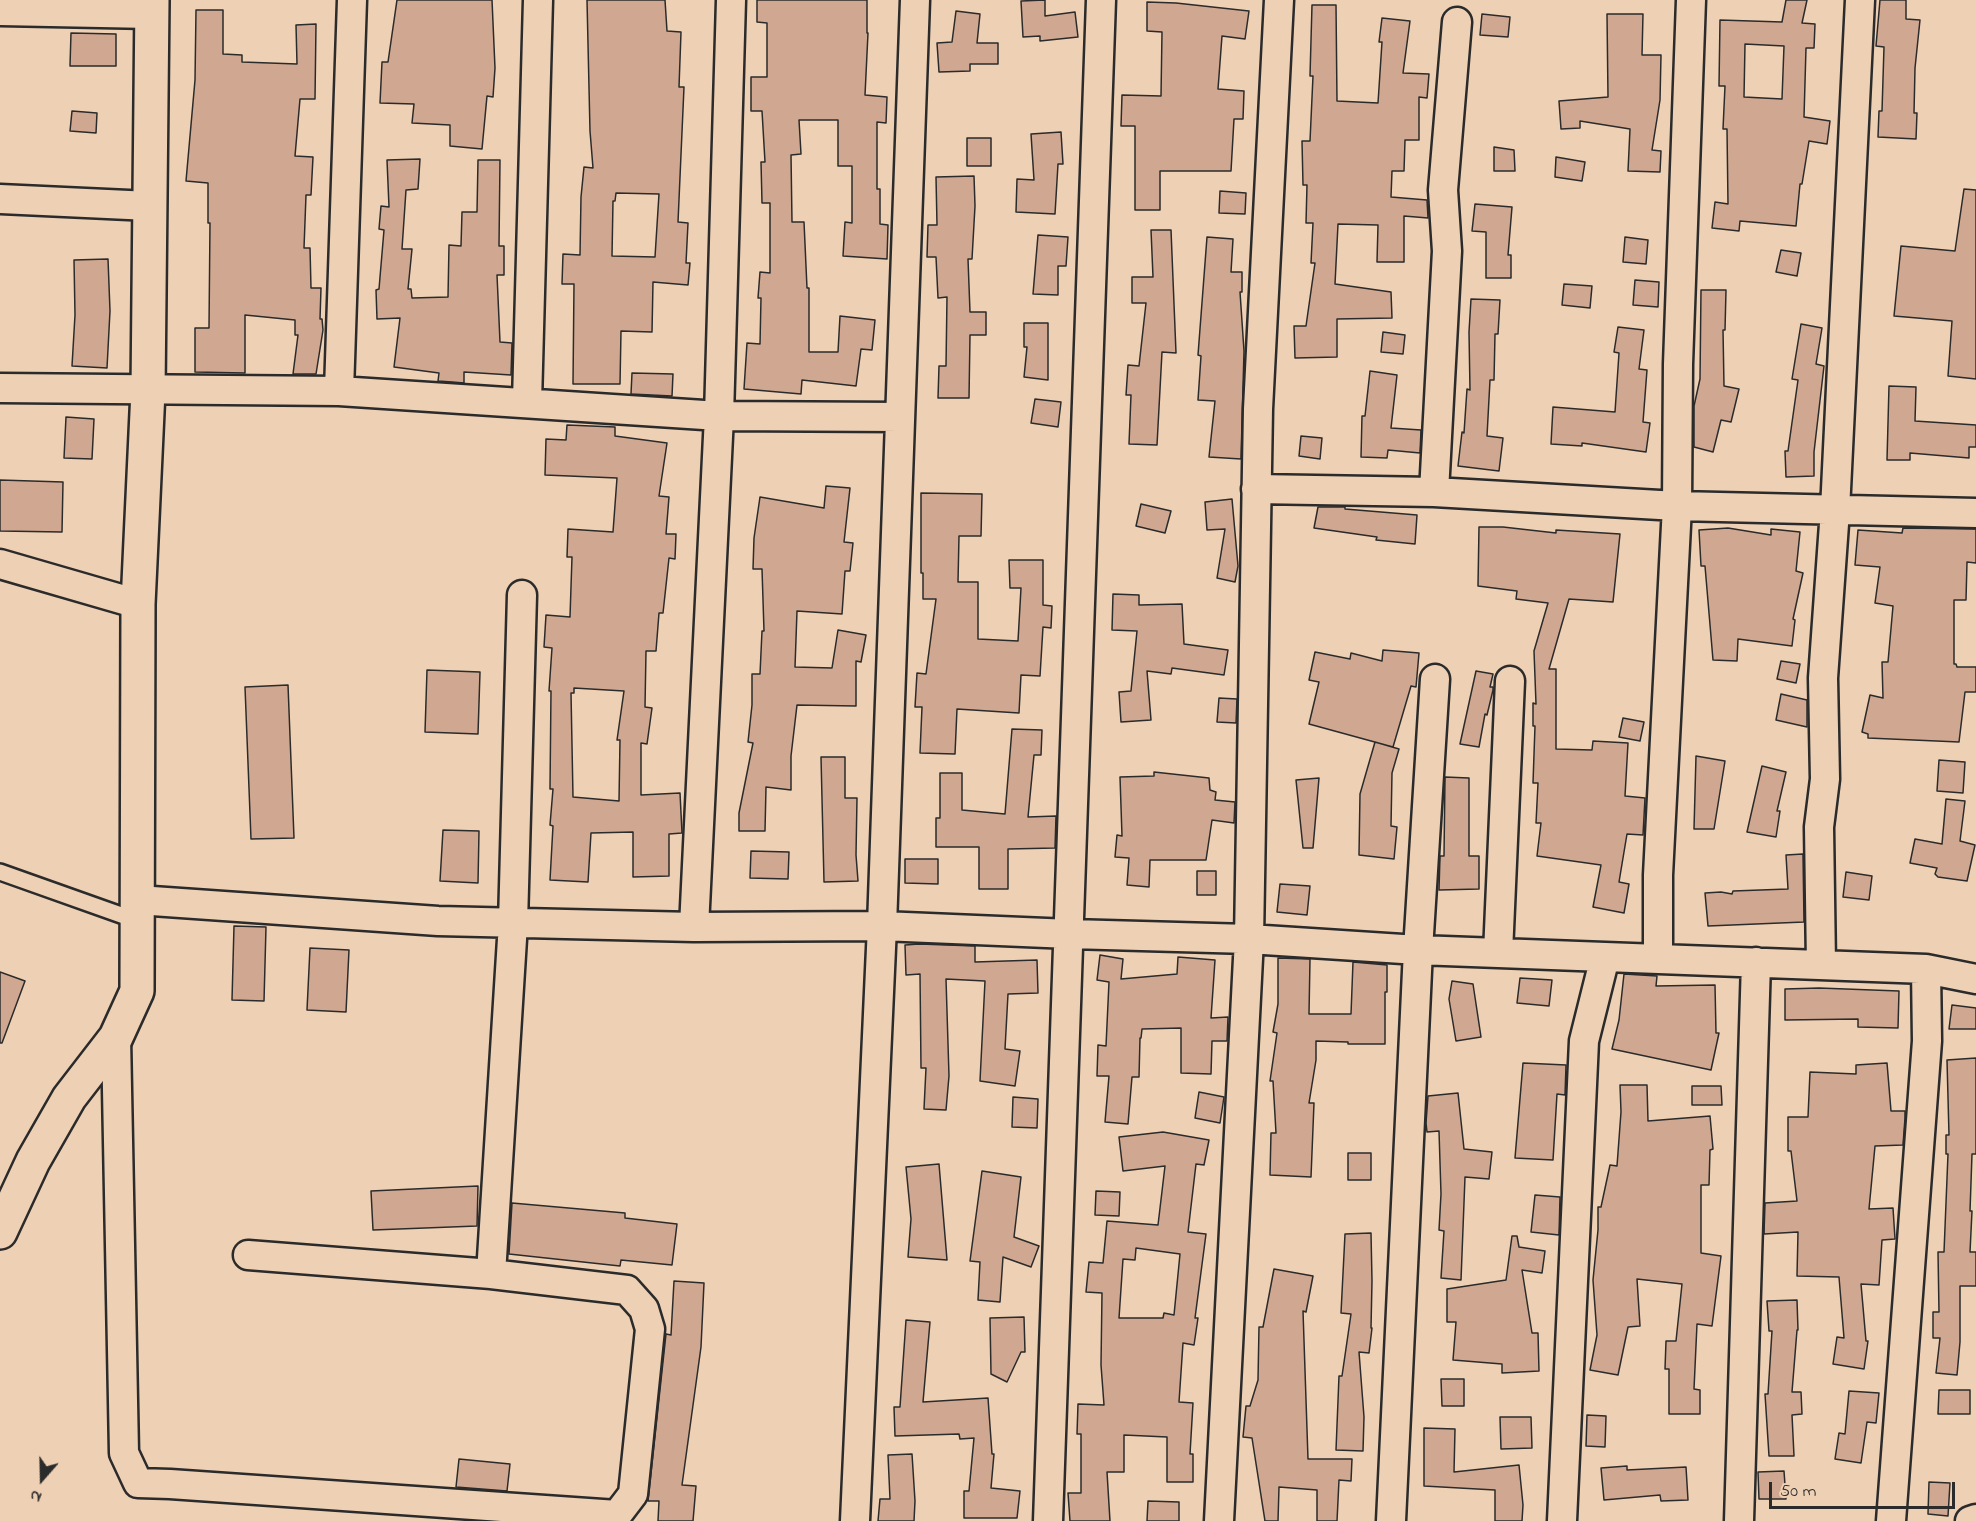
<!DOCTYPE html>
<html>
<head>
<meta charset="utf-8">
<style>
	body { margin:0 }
	#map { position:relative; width:1976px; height:1521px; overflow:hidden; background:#eed0b4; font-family:"Indie Flower",sans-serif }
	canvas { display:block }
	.north { position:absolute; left:12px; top:1449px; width:60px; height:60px; -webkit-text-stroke:4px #eed0b4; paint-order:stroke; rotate:200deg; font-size:16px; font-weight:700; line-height:24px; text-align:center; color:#2b2b2b }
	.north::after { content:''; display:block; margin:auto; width:21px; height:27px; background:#2b2b2b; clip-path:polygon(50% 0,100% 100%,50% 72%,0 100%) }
	.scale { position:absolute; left:1769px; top:1482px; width:186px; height:27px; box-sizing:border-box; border:3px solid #2b2b2b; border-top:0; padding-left:8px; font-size:18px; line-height:21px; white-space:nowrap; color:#2b2b2b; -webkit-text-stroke:4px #eed0b4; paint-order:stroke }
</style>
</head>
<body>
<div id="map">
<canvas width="1976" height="1521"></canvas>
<div class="north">N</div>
<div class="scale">50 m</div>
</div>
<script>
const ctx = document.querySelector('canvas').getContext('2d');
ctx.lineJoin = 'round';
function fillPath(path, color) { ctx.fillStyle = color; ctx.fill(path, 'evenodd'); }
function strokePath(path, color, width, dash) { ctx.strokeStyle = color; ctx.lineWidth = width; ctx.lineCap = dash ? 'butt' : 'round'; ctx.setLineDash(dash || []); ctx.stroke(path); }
const building = new Path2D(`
	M397 0H492L495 68 493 97 487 96 482 149 450 146V125L412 123 414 104 380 103 382 62H388Z
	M587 0H665L667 31 681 32 679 87H684L678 222 688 223 686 263H690L688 285 653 282 652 332 621 331 620 384H573L574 284H562L563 254 580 255 581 197 584 167 593 168 590 131ZM616 193 659 194 655 257 612 256 613 201H615Z
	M757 0H867V33H868L865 95 887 97 886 123 877 122V189H880V224L888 225 887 259 843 256 845 222 852 223V166H838V120H799L801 154 791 155 792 222H804L807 288H809V352H838L840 316 875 320 872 350 861 349 856 386 802 380 801 394 744 389 747 343 760 344 761 298H758L760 272 770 273V203H762L761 162H765L762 111H751V77H767V23L757 22Z
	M1045 0V16L1075 12 1078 37 1040 41V36L1023 37 1021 1Z
	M1786 0H1807L1802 23 1815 24 1814 48H1806L1804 117 1830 121 1827 144 1809 141 1802 184H1800L1796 226 1740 221 1739 231 1712 228 1715 202 1728 204 1727 129H1723L1725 86H1719L1720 20 1782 22ZM1745 44 1784 46 1782 99 1744 97Z
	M1880 0H1906V19L1920 20 1915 68 1914 113H1917L1916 139 1878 137 1879 111H1882L1884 47 1876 46Z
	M1147 2 1176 3 1249 11 1245 39 1222 36 1218 89 1244 91 1243 119H1234L1231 171H1160V210H1135V126H1121L1122 95 1161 96 1162 32 1147 31Z
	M1312 5H1336L1337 101 1378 103 1382 42H1379L1382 18 1410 21 1403 73 1429 74 1427 98 1419 97V140H1405L1404 171H1392L1391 197 1427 200 1428 218 1404 216V262H1377L1378 225 1338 224 1335 284 1391 292 1392 318 1337 319V357L1295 358 1294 326H1306L1315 263H1311L1313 223H1306L1307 185H1303L1302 141H1310L1313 76H1310Z
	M196 10H223V54L242 55V62L297 64 296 25 316 24 315 99H300L295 156 313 157 311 195H306L304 248H310L311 288H321L320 319H322L323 330 316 374H293L298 335H295V320L245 315V373L195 372V328H209L210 223H208V183L186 181 195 80Z
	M956 11 980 14 977 43H998V64H970V71L939 72 937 43 952 42Z
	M1482 14 1510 17 1508 37 1480 35Z
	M1607 14H1643L1642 55H1661L1660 100 1652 150 1661 151 1660 172 1628 171 1630 129 1580 121V128L1561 129 1559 101 1608 97Z
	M71 33 116 34V66H70Z
	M72 111 97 113 96 133 70 131Z
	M1061 132 1063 164H1058L1055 214 1016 212 1017 179 1034 180 1031 134Z
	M967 138H991V166H967Z
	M1494 147 1514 150 1515 171H1494Z
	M1556 157 1585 162 1582 181 1555 177Z
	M420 159 418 189 406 190 402 249H412L408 289H411L412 298 448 297 449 245 461 246 462 212H477L478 160H500L499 246H504V275H497L500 342 512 343 511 375 464 372V383L452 382 438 381 439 373 394 367 400 318 377 319 376 290 379 289 384 230 379 229 381 206 389 207 387 160Z
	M974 176 975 206 972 259H968L970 312H986V335H970L969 398H938L939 366H946L947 297 938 298 936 257H927L928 225H937L936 177Z
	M1964 189 1976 190V379L1948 376 1952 321 1894 316 1901 246 1955 251Z
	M1220 191 1246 193 1245 214 1219 213Z
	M1475 204 1512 207 1508 255H1511V278H1486V232L1472 231Z
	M1151 230H1171L1176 353 1162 352 1157 445 1129 444 1131 395H1126L1128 365 1139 366 1146 303H1132V277H1153Z
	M1038 235 1068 237 1066 266H1058V295L1033 294Z
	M1207 237 1233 239 1231 272H1242V292H1240L1244 351 1241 459 1209 457 1215 401 1198 400 1201 356 1198 355Z
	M1625 237 1648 240 1646 264 1623 262Z
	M1781 250 1801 253 1797 276 1776 272Z
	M108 259 110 311 107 368 72 366 75 315 74 260Z
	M1635 280 1659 282 1658 307 1633 305Z
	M1564 284 1592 286 1590 308 1562 305Z
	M1701 290H1726L1725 330H1723L1724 386 1739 389 1731 422 1721 420 1713 452 1694 447V406L1700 379Z
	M1471 299 1500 300 1498 334H1495L1494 380H1490L1487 436 1503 438 1499 471 1458 466 1462 432 1464 433 1467 389 1470 390 1469 332Z
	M1024 323H1048V380L1024 377 1027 347H1024Z
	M1801 324 1822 328 1816 364 1824 366 1814 452V476L1786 477 1785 451H1788L1798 380 1792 379Z
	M1618 327 1644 330 1639 369 1647 370 1643 422 1650 423 1646 452 1582 443V446L1551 444 1553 407 1615 412 1619 353 1614 352Z
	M1383 332 1405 335 1403 354 1381 352Z
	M1370 371 1397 375 1391 428 1421 430 1420 453 1388 450 1387 458 1361 457 1362 416H1365Z
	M632 373 673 374 672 396 631 394Z
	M1889 386 1916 387 1915 421 1976 425V447H1969V458L1910 453V460H1887Z
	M1035 399 1061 402 1058 427 1031 423Z
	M66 417 94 419 92 459 64 458Z
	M567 425 615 427V436L667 443 659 496 669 497 666 534H676L675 559 669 558 663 613H659L656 651H646L645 707 652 708 647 744 641 743V795L680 793 682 833 669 834V876L633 877V832L591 833 588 882 550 880 553 826 550 825 553 789H550L551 691H549L552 648 544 647 546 615 570 617 572 557H567L568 529 613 532 617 478 545 475 546 439 566 440ZM574 688 624 691 617 740H620L619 801 573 797 571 693H574Z
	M1301 436 1322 438 1320 459 1299 456Z
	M0 480 63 482 62 532 0 531Z
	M826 486 850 488 844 542 853 543 850 571H845L842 614 797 611 795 667 832 668 838 630 866 635 861 662 856 661V706L797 705 791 756V790L766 787 765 831H739V813L753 743 748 742 752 705V674H760L762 631H764L762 569H753L754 538 760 497 824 508Z
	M921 493 982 494 981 536H959L958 582H978V639L1018 641 1021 588H1010L1009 560H1043V605L1052 606 1051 628 1043 627 1040 676 1021 675 1019 713 957 709 955 754 920 753 922 707H915L917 673 926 674 936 599H923V573H921Z
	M1232 499 1238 566 1235 582 1217 578 1225 529 1207 530 1205 502Z
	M1141 504 1171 511 1165 533 1136 526Z
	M1318 507H1345V509L1417 515 1415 544 1376 540 1377 537 1314 528Z
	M1479 527H1503L1556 533V530L1620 534 1613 602 1569 599 1549 669H1556V749L1592 750 1593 741 1628 743 1625 796 1645 798 1643 835 1627 834 1619 882 1629 884 1624 913 1593 907 1601 865 1537 856 1541 823H1536L1538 783H1533L1535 726H1533V703L1536 704 1534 651 1548 603 1516 599 1517 591 1478 586Z
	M1728 528 1771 535V529L1800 532 1796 571 1803 573 1793 619 1795 620 1792 646 1738 639 1737 661 1713 660 1705 566H1701L1699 530Z
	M1903 528 1976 529V563L1967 562 1966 600H1954V664H1956L1957 667H1976V692H1965L1959 742 1868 738V734L1862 732 1870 695 1883 698 1882 662H1888L1893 606 1875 603 1880 567 1855 565 1858 530 1902 533Z
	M1113 594 1139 595V605L1182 604 1184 644 1228 650 1224 675 1172 668 1171 674 1147 671 1151 720 1121 722 1119 692 1131 691 1137 631 1112 630Z
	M1383 650 1419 653 1416 687 1411 686 1393 747 1309 724 1319 682 1309 680 1315 652 1350 659 1351 653 1382 661Z
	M1781 661 1800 664 1796 683 1777 679Z
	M427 670 480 672 478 734 425 732Z
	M1476 671 1493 674 1490 687H1493V690L1487 715 1485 714 1479 747 1460 744Z
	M288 685 294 838 251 839 245 687Z
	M1781 694 1807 700V727L1776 720Z
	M1219 698 1237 699 1236 723 1217 722Z
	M1623 718 1644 722 1640 741 1619 737Z
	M1012 729 1042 730 1041 755H1034L1028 817 1056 816 1055 848 1008 849V889H979V847H936V818H940V773H962V810L1005 814Z
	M1375 742 1399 749 1392 773 1391 826 1397 827 1394 859 1359 855 1360 794Z
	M1696 756 1725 761 1714 829H1694Z
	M821 757H845V798H857L856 855 858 881 824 882Z
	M1939 760 1965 762 1963 793 1937 791Z
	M1762 766 1786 772 1777 811H1780L1776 837 1747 832Z
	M1154 772 1209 778 1210 790 1216 792 1215 800 1235 802 1234 823 1212 820 1206 860H1150L1149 887 1127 885 1129 858 1115 857 1117 835 1122 836 1120 777 1154 776Z
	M1445 777 1469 778V856H1479V889L1439 890 1440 856H1444Z
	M1319 778 1313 848H1303L1296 780Z
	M1946 799 1965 801 1960 841 1975 845 1967 881 1938 877 1935 874 1937 868 1910 863 1915 839 1942 844Z
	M443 830 479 831 478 883 440 881Z
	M751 851 789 852 788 879 750 878Z
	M1803 854 1804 922 1708 926 1705 893 1721 892 1732 894 1733 891 1788 889 1786 855Z
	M905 859H938V884L905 883Z
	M1197 871H1216V895H1197Z
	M1846 872 1872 876 1869 900 1843 897Z
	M1280 884 1310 886 1307 915 1277 912Z
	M234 926 266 927 264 1001 232 1000Z
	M919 944 975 946V962L1037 960 1038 993 1008 994 1005 1049 1020 1051 1015 1086 980 1081 985 981 946 979 949 1076 946 1110 924 1109 926 1068H921L920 974 906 975 905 945Z
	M310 948 349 950 346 1012 307 1010Z
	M1100 955 1123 959 1121 979 1177 974 1178 957 1215 960 1211 1018 1228 1017 1227 1041H1212L1211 1074 1181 1073V1028L1142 1029 1141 1038H1140L1139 1077H1132L1128 1124 1105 1122 1109 1076H1097L1098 1045 1106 1046 1109 982 1097 980Z
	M1278 958 1310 959 1309 1014H1351L1353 962 1387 965V992H1385V1044H1348V1042L1316 1041V1060L1309 1103H1314L1311 1177 1270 1175 1271 1133H1276L1273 1081H1270L1277 1033 1273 1032 1278 1004Z
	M0 972 25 981 2 1043H0Z
	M1624 974 1657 976 1656 986 1715 985 1716 1033H1719L1711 1070 1612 1049 1619 1020Z
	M1520 978 1552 980 1549 1006 1517 1003Z
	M1452 981 1473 984 1481 1037 1456 1041 1449 999Z
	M1819 988 1899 991 1898 1028 1858 1027V1019L1785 1020V989Z
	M1952 1005 1976 1008V1029H1949Z
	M1976 1058V1154H1972L1970 1211H1972L1970 1252H1976V1286H1960V1342L1957 1375 1936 1373 1940 1338H1933V1312H1939L1938 1252H1944L1948 1154H1946V1135H1949L1947 1060Z
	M1523 1063 1566 1065 1565 1095 1557 1094 1553 1160 1515 1158Z
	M1887 1063 1891 1111H1905V1118L1903 1145 1875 1146 1869 1209 1893 1208 1895 1239 1882 1240 1879 1285 1861 1284 1866 1341H1868L1864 1369 1833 1364 1837 1337 1844 1338 1839 1277 1797 1276 1798 1232 1764 1234 1765 1203 1797 1201 1791 1151H1788V1117H1808L1810 1072 1856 1074V1065Z
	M1620 1085H1647L1648 1121 1710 1116 1713 1149 1710 1150 1709 1185H1701V1253L1721 1256 1712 1326 1697 1324 1694 1389 1700 1390V1414H1669V1369H1665L1666 1341H1676L1682 1284 1637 1279 1640 1326 1628 1327 1618 1375 1590 1370 1597 1335 1593 1280 1598 1230V1207H1601L1610 1165 1617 1166 1621 1112Z
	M1692 1086H1721L1722 1105H1692Z
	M1199 1092 1224 1097 1220 1123 1195 1118Z
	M1458 1093 1464 1149 1492 1152 1489 1179 1465 1177 1461 1280 1441 1278 1444 1231 1439 1230 1441 1194 1439 1131 1427 1132 1426 1123 1428 1096Z
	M1013 1097 1038 1099 1037 1128 1012 1127Z
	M1163 1132 1209 1140 1204 1165 1196 1164 1188 1232 1206 1234 1195 1318H1198L1194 1345 1183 1343 1179 1402 1193 1403 1190 1454H1193V1482H1167V1437L1124 1435V1472H1107L1110 1521H1070L1068 1493H1081V1434H1077L1078 1404 1104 1405 1101 1365 1102 1293 1086 1292 1089 1262 1103 1263 1107 1221 1158 1225 1165 1166 1123 1171 1119 1137ZM1136 1248 1180 1254 1174 1315 1164 1313 1163 1318H1119L1123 1259 1135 1260Z
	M1348 1153H1371V1180H1348Z
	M939 1164 947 1260 908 1257 911 1219 906 1167Z
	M982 1171 1021 1177 1014 1237 1039 1246 1031 1267 1003 1257 1000 1302 978 1300 980 1262 970 1261Z
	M478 1186 477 1226 373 1230 371 1191Z
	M1096 1191 1120 1192 1119 1216 1095 1215Z
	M1535 1195 1560 1197 1559 1235 1531 1232Z
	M512 1203 625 1213V1218L677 1224 672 1265 621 1260 620 1266 509 1254Z
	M1371 1233 1372 1281 1371 1328H1372L1369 1353 1359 1352 1364 1417 1363 1451 1336 1450 1339 1376H1342L1351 1314 1341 1313 1345 1234Z
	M1512 1236H1517L1519 1247 1545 1251 1542 1273 1522 1270 1532 1333H1538L1539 1371 1502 1373V1364L1453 1360 1456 1322H1447V1289L1506 1280Z
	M1274 1269 1313 1276 1306 1312 1303 1311 1308 1459H1352L1351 1481 1339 1480 1337 1521H1317V1490L1279 1487 1278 1521H1265L1252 1438 1243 1437 1246 1406H1250L1258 1380 1259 1327H1263Z
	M674 1281 704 1283 701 1347 682 1485 696 1486 693 1521H658L659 1501H648L666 1334 671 1335Z
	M1797 1300 1798 1330H1797L1792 1392H1801L1802 1414 1792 1415 1794 1456H1769L1765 1394H1768L1772 1331H1769L1767 1301Z
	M1024 1317 1025 1352H1021L1007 1382 991 1374 990 1318Z
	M906 1320 930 1322 923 1402 988 1398 992 1454H994L991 1488 1020 1491 1017 1518H964V1491H969L974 1438 960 1439 959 1434 895 1436 894 1407H900Z
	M1441 1379H1464V1406H1442Z
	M1939 1390H1970V1414H1938Z
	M1849 1391 1879 1393 1876 1423 1867 1422 1861 1463 1835 1459 1839 1433 1845 1434Z
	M1587 1415 1606 1416 1605 1447 1586 1446Z
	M1500 1417H1531L1532 1448 1501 1449Z
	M1424 1428 1455 1429 1454 1472 1519 1465 1523 1505 1522 1521H1495V1490L1424 1486Z
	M912 1454 915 1501 914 1521H878L880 1499H890L888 1455Z
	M459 1459 510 1464 507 1491 456 1487Z
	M1627 1466V1470L1686 1467 1688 1500 1661 1501 1660 1495 1604 1500 1601 1468Z
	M1784 1471 1786 1499H1759L1758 1472Z
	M1929 1482 1950 1483 1948 1516 1928 1514Z
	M1148 1501 1179 1502V1521H1147Z`);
const service = new Path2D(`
	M0 872 138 921`);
const minor = new Path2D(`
	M0 11 151 14
	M0 199 150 206
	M0 388 339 391 719 416 900 417
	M339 391 352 0
	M527 402 538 0
	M1256 489 1434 492 1677 506 1976 513
	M1434 492 1447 251 1443 190 1457 22
	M0 564 138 604
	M138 900 438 921 694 927 882 926 1070 934 1249 939 1418 950 1926 969 1976 979
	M694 927 719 416 731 0
	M1498 953 1510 681
	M1658 959V875L1677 506 1678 364 1691 0
	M1821 965 1819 827 1825 779 1823 678 1835 510 1860 0
	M116 1037 124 1453 138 1483 170 1484 617 1515 633 1494 650 1329 644 1309 627 1290 491 1274 248 1255
	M491 1274 513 923 522 595
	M855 1521 882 926 915 0
	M1048 1521 1101 0
	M1219 1521 1249 939 1258 409 1279 0
	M1391 1521 1418 950 1435 679
	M1562 1521 1584 1041 1605 957
	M1739 1521 1756 962
	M1891 1521 1927 1041 1926 969
	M1970 1521 1976 1519`);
const secondary = new Path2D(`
	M0 1232 33 1161 69 1098 116 1037 137 991 138 604 148 391 152 0`);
fillPath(building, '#d0a891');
strokePath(building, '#2b2b2b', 1.5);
strokePath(service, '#2b2b2b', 20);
strokePath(minor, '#2b2b2b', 33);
strokePath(secondary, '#2b2b2b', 38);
strokePath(service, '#eed0b4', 15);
strokePath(minor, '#eed0b4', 28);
strokePath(secondary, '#eed0b4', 33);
</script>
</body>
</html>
